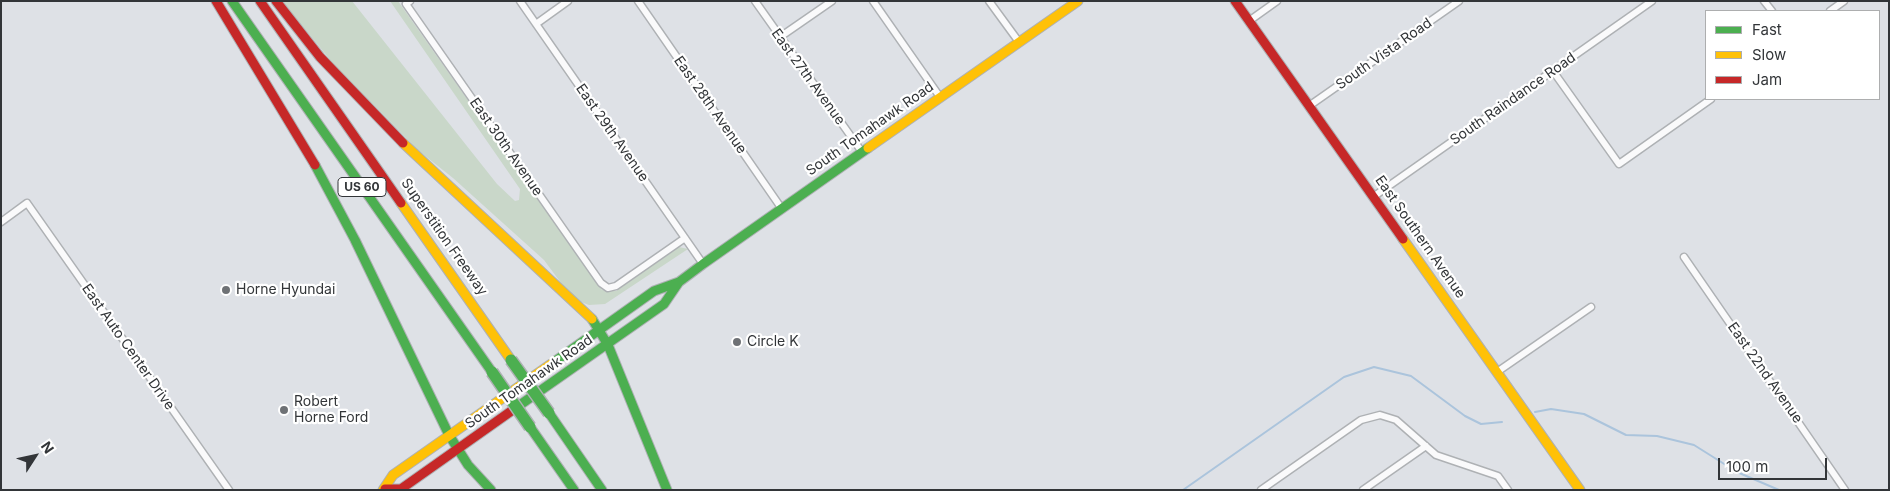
<!DOCTYPE html>
<html>
<head>
<meta charset="utf-8">
<style>
	body { margin:0 }
	#map { position:relative; width:1890px; height:491px; overflow:hidden; background:#dee1e6; font-family:Inter,sans-serif }
	canvas { display:block }
	.frame { position:absolute; inset:0; border:2px solid #323538; pointer-events:none }
	.legend { position:absolute; left:1705px; top:10px; width:175px; height:90px; box-sizing:border-box; background:#fff; border:1px solid #adaeaf; margin:0; padding:6px 9px; list-style:none; font-size:15px; color:#323538 }
	.legend li { display:flex; align-items:center; gap:10px; height:25px }
	.legend b { width:25px; border:1px solid #adaeaf }
	.north { position:absolute; left:10px; top:431px; width:50px; height:50px; -webkit-text-stroke:4px #fff; paint-order:stroke; rotate:55deg; font-size:14px; font-weight:700; line-height:20px; text-align:center; color:#323538 }
	.north::after { content:''; display:block; margin:auto; width:18px; height:22px; background:#323538; clip-path:polygon(50% 0,100% 100%,50% 72%,0 100%) }
	.scale { position:absolute; left:1718px; top:458px; width:109px; height:22px; box-sizing:border-box; border:2px solid #323538; border-top:0; padding-left:6px; font-size:15px; line-height:18px; white-space:nowrap; color:#323538; -webkit-text-stroke:4px #fff; paint-order:stroke }
</style>
</head>
<body>
<div id="map">
<canvas width="1890" height="491"></canvas>
<div class="frame"></div>
<ul class="legend">
<li><b style="height:6px;background:#4caf50"></b>Fast</li>
<li><b style="height:6px;background:#ffc107"></b>Slow</li>
<li><b style="height:6px;background:#c62828"></b>Jam</li>
</ul>
<div class="north">N</div>
<div class="scale">100 m</div>
</div>
<script>
const ctx = document.querySelector('canvas').getContext('2d');
ctx.lineJoin = 'round';
function fillPath(path, color) { ctx.fillStyle = color; ctx.fill(path, 'evenodd'); }
function strokePath(path, color, width, dash) { ctx.strokeStyle = color; ctx.lineWidth = width; ctx.lineCap = dash ? 'butt' : 'round'; ctx.setLineDash(dash || []); ctx.stroke(path); }
function label(font, color, halo, rows, align = 'center') {
  ctx.font = font + ' Inter,sans-serif'; ctx.lineWidth = 4.5; ctx.setLineDash([]); ctx.textBaseline = 'middle'; ctx.strokeStyle = halo; ctx.fillStyle = color; for (const [text, x, y, turn = 0] of rows) {
    ctx.save(); ctx.translate(x, y); ctx.rotate((+turn || 0) * Math.PI / 180); ctx.textAlign = isNaN(turn) ? turn : align; if (halo) ctx.strokeText(text, 0, 0); ctx.fillText(text, 0, 0); ctx.restore();
  }
}
const green = new Path2D(`
	M282 1H352L497 184 515 201 519 200 520 189 390 1H398L602 290 616 291 679 247 688 249 605 304 589 305 581 302 564 287 544 260 453 178 419 151 332 62Z`);
const stream = new Path2D(`
	M1535 412 1551 409 1584 414 1626 435 1657 436 1694 445 1737 472 1779 490
	M1183 490 1344 377 1374 367 1411 376 1465 416 1481 424 1502 422`);
const street = new Path2D(`
	M410 1 406 4 601 283 608 288 616 286 685 238
	M520 1 703 264
	M638 1 782 209
	M755 1 862 152
	M873 1 940 97
	M989 1 1019 42
	M1764 1 1772 11
	M1830 11 1844 1
	M1249 21 1277 1
	M536 24 568 1
	M780 37 832 1
	M1553 71 1619 164 1711 99
	M1309 106 1459 1
	M1373 197 1652 1
	M1 222 27 203 229 490
	M1684 257 1845 490
	M1497 372 1591 307
	M1261 490 1361 420 1380 415 1396 420 1436 455 1498 476 1508 490
	M1363 490 1426 446`);
const fast = new Path2D(`
	M232 1 492 372
	M315 165 355 240 449 435 468 465 491 490
	M592 319 608 345 667 490
	M554 362 654 291 679 282
	M517 407 664 304 679 282 703 264 868 148
	M549 413 602 490
	M530 427 574 490`);
const slow = new Path2D(`
	M403 143 592 319
	M868 148 1078 1
	M401 203 511 360
	M1403 239 1580 490
	M383 490 393 475 554 362`);
const jam = new Path2D(`
	M216 1 315 165
	M260 1 401 203
	M276 1 320 57 403 143
	M1235 1 1403 239
	M385 489H401L517 407`);
const fastBridge = new Path2D(`
	M511 360 549 413
	M492 372 530 427`);
const markers = [
	[226,290,5,"#6e7175"],
	[737,342,5,"#6e7175"],
	[284,410,5,"#6e7175"]
];
const shields = [
	[362,187,48]
];
const shieldNames = [
	["US 60",362,187]
];
const streetNames = [
	["South Vista Road",1384,54,-35],
	["East 27th Avenue",808,77,54],
	["South Raindance Road",1513,99,-35],
	["East 28th Avenue",710,105,55],
	["South Tomahawk Road",870,129,-35],
	["East 29th Avenue",612,133,55],
	["East 30th Avenue",506,147,55],
	["Superstition Freeway",444,237,55],
	["East Southern Avenue",1420,237,55],
	["East Auto Center Drive",128,347,55],
	["East 22nd Avenue",1765,373,55],
	["South Tomahawk Road",529,382,-35]
];
const poiNames = [
	["Horne Hyundai",236,290],
	["Circle K",747,342],
	["Robert",294,402],
	["Horne Ford",294,418]
];
fillPath(green, '#c9d7c9');
strokePath(stream, '#abc4dc', 2);
strokePath(street, '#aeb1b4', 9);
strokePath(fast, '#aeb1b4', 11);
strokePath(slow, '#aeb1b4', 11);
strokePath(jam, '#aeb1b4', 11);
strokePath(street, '#fafafb', 6);
strokePath(fast, '#4caf50', 9);
strokePath(slow, '#ffc107', 9);
strokePath(jam, '#c62828', 9);
strokePath(fastBridge, '#aeb1b4', 14, []);
strokePath(fastBridge, '#4caf50', 11);
for (const [x, y, r, color] of markers) { const dot = new Path2D(); dot.arc(x, y, r, 0, 2 * Math.PI); ctx.fillStyle = color; ctx.fill(dot); strokePath(dot, '#fff', 2); }
for (const [x, y, w] of shields) { const box = new Path2D(); box.roundRect(x - w / 2, y - 9.5, w, 19, 4); ctx.fillStyle = '#fff'; ctx.fill(box); strokePath(box, '#323538', 1); }
label('bold 12px', '#323538', null, shieldNames);
label('14px', '#323538', '#fff', streetNames);
label('14px', '#323538', '#fff', poiNames, 'left');
</script>
</body>
</html>
